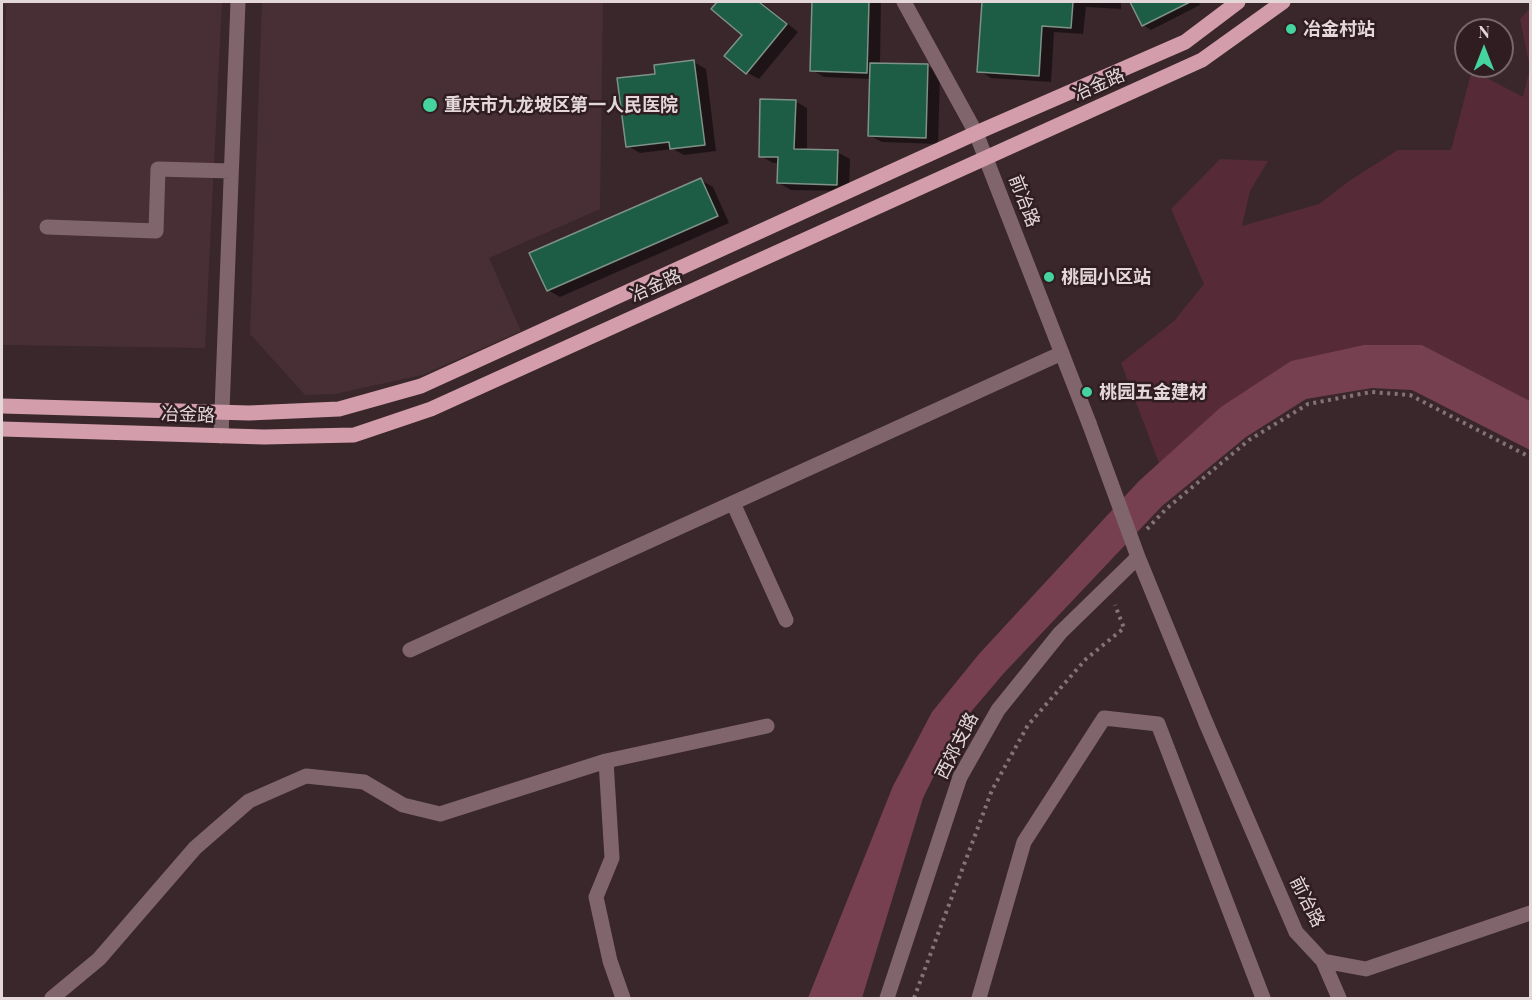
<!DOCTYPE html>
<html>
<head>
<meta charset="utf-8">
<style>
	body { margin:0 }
	#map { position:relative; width:1532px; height:1000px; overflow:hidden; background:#39272c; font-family:"Playfair Display",serif }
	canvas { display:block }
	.frame { position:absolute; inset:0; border:3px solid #e3d7da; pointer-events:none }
	.north { position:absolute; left:1454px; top:18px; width:60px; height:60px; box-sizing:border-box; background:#2f1d22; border:2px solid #77676c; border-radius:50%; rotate:0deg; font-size:16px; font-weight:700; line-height:24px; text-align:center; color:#e3d7da }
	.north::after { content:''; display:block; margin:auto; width:21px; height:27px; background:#45d49f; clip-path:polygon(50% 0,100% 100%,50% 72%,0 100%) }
</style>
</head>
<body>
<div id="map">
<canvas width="1532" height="1000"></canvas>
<div class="frame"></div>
<div class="north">N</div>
</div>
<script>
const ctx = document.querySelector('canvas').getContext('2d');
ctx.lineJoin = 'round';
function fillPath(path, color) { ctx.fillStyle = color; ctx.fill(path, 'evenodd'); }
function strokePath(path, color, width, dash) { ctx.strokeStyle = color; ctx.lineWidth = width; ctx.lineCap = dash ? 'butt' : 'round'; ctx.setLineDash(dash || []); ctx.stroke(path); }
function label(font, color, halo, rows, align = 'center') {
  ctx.font = font + ' "Playfair Display","Noto Sans SC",serif'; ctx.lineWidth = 5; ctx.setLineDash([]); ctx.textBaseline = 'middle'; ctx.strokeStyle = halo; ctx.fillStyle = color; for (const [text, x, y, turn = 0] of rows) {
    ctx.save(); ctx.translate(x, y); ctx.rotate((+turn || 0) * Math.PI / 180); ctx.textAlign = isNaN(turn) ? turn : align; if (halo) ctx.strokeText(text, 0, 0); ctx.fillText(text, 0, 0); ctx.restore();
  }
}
const built = new Path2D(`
	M2 2H222L205 348 2 345V256L6 5H2Z
	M262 2H603L600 209 489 258 521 331 422 375 335 394 305 395 250 334Z`);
const green = new Path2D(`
	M1530 8V401L1422 345 1291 361 1159 463 1121 363 1174 321 1204 284 1171 209 1220 159 1268 161 1250 191 1242 226 1319 204 1352 179 1398 150H1451L1472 70 1523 97 1530 68 1520 19Z`);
const water = new Path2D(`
	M1364 345H1422L1530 401V450L1412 390 1372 388 1306 399 1246 437 1162 506 1004 673 958 727 923 798 862 998H808L893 786 932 712 979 654 1139 481 1221 407 1291 361Z`);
const shadow = new Path2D(`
	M719 2H761L798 32 759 79 746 72 744 35 713 9Z
	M814 2H881L880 64 928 66 940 73 938 144 882 142 869 135 871 79 824 77 812 70Z
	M983 2H1121V9L1086 7 1083 34 1054 32 1051 82 991 78 979 71Z
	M1131 2H1199L1200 5 1151 30 1143 25Z
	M694 62 706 69 716 151 684 155 673 149 640 153 628 146 656 75Z
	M795 101 807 108V151L837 152 850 159 849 191 791 190 779 183 780 163H773L761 156Z
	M701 180 713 187 729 223 560 297 548 290Z`);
const building = new Path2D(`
	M717 2H759L787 24 746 74 724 56 742 35 711 9Z
	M812 2H869L867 73 810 71Z
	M982 2H1073L1071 28 1042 26 1039 76 977 72Z
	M1130 2H1190L1142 26Z
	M694 60 705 145 670 149 669 142 626 147 617 78 655 74 654 65Z
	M870 63 928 64 926 138 868 136Z
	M760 99 796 100 794 149 838 150 837 185 777 183 778 157H759Z
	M701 178 718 216 547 291 529 253Z`);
const path = new Path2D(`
	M1147 529 1166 509 1249 440 1308 404 1371 392 1410 395 1530 457
	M914 998 992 790 1028 725 1086 659 1124 628 1115 605`);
const minor = new Path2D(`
	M904 2 976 133 1089 423
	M47 227 156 231 158 169 231 171
	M221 436 238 2
	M733 503 786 620
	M410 650 1062 353
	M1206 723 1296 932 1323 961 1366 969 1530 913
	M606 761 612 858 596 897 610 961 623 998
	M1323 961 1339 998
	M52 998 99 959 195 848 249 801 306 776 364 782 403 805 440 814 606 761 767 726
	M887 998 960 777
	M979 998 1024 842 1104 718 1158 724 1263 998`);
const major = new Path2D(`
	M2 406 249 413 339 409 421 386 976 133 1185 42 1238 2
	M2 429 264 437 354 435 431 409 1202 60 1283 2`);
const minorBridge = new Path2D(`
	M1089 423 1138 557 1206 723
	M960 777 998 710 1060 633 1138 557`);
const markers = [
	[1291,29,6,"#45d49f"],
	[430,105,8,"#45d49f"],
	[1049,277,6,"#45d49f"],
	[1087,392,6,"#45d49f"]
];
const poiNames = [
	["冶金村站",1303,29],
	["重庆市九龙坡区第一人民医院",444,105],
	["桃园小区站",1061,277],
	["桃园五金建材",1099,392]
];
const streetNames = [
	["冶金路",1099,85,-24],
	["前冶路",1024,201,69],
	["冶金路",656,286,-24],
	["冶金路",188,415,2],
	["西郊支路",957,746,-63],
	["前冶路",1307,902,63]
];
fillPath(built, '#482f36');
fillPath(green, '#572a38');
fillPath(water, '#764050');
fillPath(shadow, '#0007');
fillPath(building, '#1d5d45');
strokePath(building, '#7e9288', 1.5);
strokePath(path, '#837377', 4, [3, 4.5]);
strokePath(minor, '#80666c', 15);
strokePath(major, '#d39dab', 15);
strokePath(minorBridge, '#80666c', 15);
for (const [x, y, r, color] of markers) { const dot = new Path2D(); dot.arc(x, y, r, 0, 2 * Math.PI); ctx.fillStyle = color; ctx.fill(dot); strokePath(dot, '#2f1d22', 2); }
label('bold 18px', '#e3d7da', '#2f1d22', poiNames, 'left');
label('18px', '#e3d7da', '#2f1d22', streetNames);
</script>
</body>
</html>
